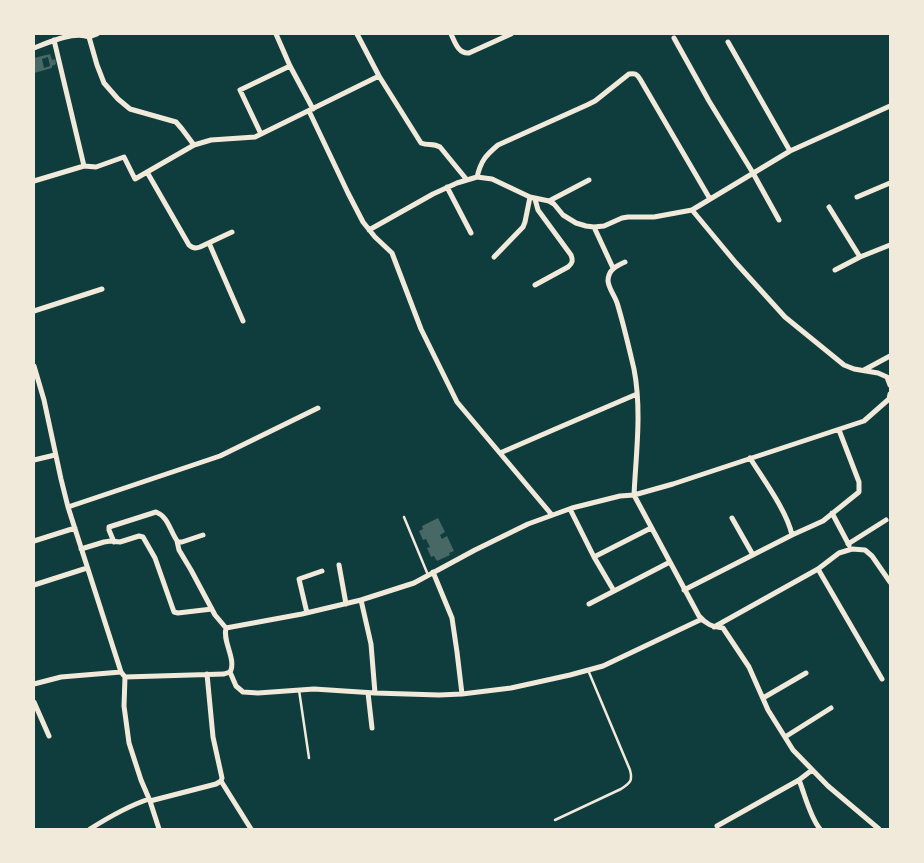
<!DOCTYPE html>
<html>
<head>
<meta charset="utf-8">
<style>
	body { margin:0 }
	#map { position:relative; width:924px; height:863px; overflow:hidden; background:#0f3d3e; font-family:Barlow,sans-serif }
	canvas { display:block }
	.frame { position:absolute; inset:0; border:35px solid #f1e9da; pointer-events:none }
</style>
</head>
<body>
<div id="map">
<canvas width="924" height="863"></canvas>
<div class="frame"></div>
</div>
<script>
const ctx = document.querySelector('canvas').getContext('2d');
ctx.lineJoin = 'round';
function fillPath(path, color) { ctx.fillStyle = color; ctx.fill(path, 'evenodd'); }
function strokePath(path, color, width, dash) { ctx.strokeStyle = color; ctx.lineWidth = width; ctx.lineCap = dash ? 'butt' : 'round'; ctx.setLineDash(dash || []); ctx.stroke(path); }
const building = new Path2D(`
	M50 54 52 60 55 59 56 64 52 66V68L34 73V58ZM48 57 50 66 44 68 42 59Z
	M438 518 445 532 440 535 442 539 447 536 454 551 449 553 450 555 437 561 434 556 431 557 427 548 430 547 426 539 423 540 419 531 423 529 422 526Z`);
const service = new Path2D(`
	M404 517 428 575
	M299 690 309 758
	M555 820 621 789C630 783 633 781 630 770L588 670`);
const minor = new Path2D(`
	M276 34 290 66 313 109
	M357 34 379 76 421 143C428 146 433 143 440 147L467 180
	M451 34C455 42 458 54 469 53L511 34
	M89 37 97 34
	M674 38 709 101 753 173 779 220
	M54 40 84 166
	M728 42 790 151
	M34 48C49 42 74 31 89 37L97 65 104 83 118 99 130 109 176 122 182 129 194 145
	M309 111 348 193 363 222 375 237 392 253 421 329 457 402 552 515
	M261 134 240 90 290 66
	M147 172 189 245C192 248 195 249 200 247L232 232
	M477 177C481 161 485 156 498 145L587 105 595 101 629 74C635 73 637 74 640 79L710 199
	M34 181 84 166 96 167 124 157 135 179 194 145 211 140 255 137 379 76
	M447 187 471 233
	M857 197 890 183
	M549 201 589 180
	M829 207 860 257
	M692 210 736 263 785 317 844 365 854 369 878 373 887 377 890 385
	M594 227 613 268
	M369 230 433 194 457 183 477 177 492 179 530 197 549 201 554 204 563 215 576 223 586 226 594 227 604 226 622 218 628 217H654L692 210 790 151 890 106
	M209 243 243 321
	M494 257 523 227 525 222 530 197
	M625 262C616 266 608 270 608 281 609 290 616 297 618 306 624 326 629 348 634 369 642 411 636 453 634 495L673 484 864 421 889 399 890 394
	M835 270 860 257 890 245
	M535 285 568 267C573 263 573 260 571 255L538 210 535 199
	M34 311 102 289
	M34 366 44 400 61 479 68 507 121 672 125 677 224 674 230 672C237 660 222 641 226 628L302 614 361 600 414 583 475 550 528 524 572 508 620 496 634 495 699 616C706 624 712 627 723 628L749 667 768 710 793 750 828 786 879 829
	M864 370 890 356
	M500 453 560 427 637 394
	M34 460 55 455
	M68 507 220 456 318 408
	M570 509 594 557 614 591
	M832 513 849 545
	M732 518 753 555
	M792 535 823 521 859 492V482L839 430
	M34 541 75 528
	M177 541 179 550 191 570 215 615 226 628
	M114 542 109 530V527L156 512C169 517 170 532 178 542H182L203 535
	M848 544 886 520
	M81 549 104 542 111 541 120 542 139 536 143 537 155 558 174 612 178 613 212 609
	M594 557 651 528
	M339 565 346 604
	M818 569 882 679
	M34 585 87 568
	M684 590 792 535C787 511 763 479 750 458
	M361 600 371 644 375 693
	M589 604 670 562
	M307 613 299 579 322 571
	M714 627 818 569 839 553 852 549 865 550 872 556 890 582
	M230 672 236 686 243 692 258 693 314 689 375 693 439 695 462 694 457 652 452 618 433 572
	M125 677 124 706 129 743 141 780 150 801 159 829
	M34 684 61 677 121 672
	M368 693 372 728
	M462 694 511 688 570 675 603 666 702 619
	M763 698 806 673
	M34 702 49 736
	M785 737 831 708
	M812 770 799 780C805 795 810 817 820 829
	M221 781 251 829
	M150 801 216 784 221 781 222 778 213 737 207 674
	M717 826 799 780
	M90 829C109 817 128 806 149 799`);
fillPath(building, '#486865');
strokePath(service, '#f1e9da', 2.5);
strokePath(minor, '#f1e9da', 5);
</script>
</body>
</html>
